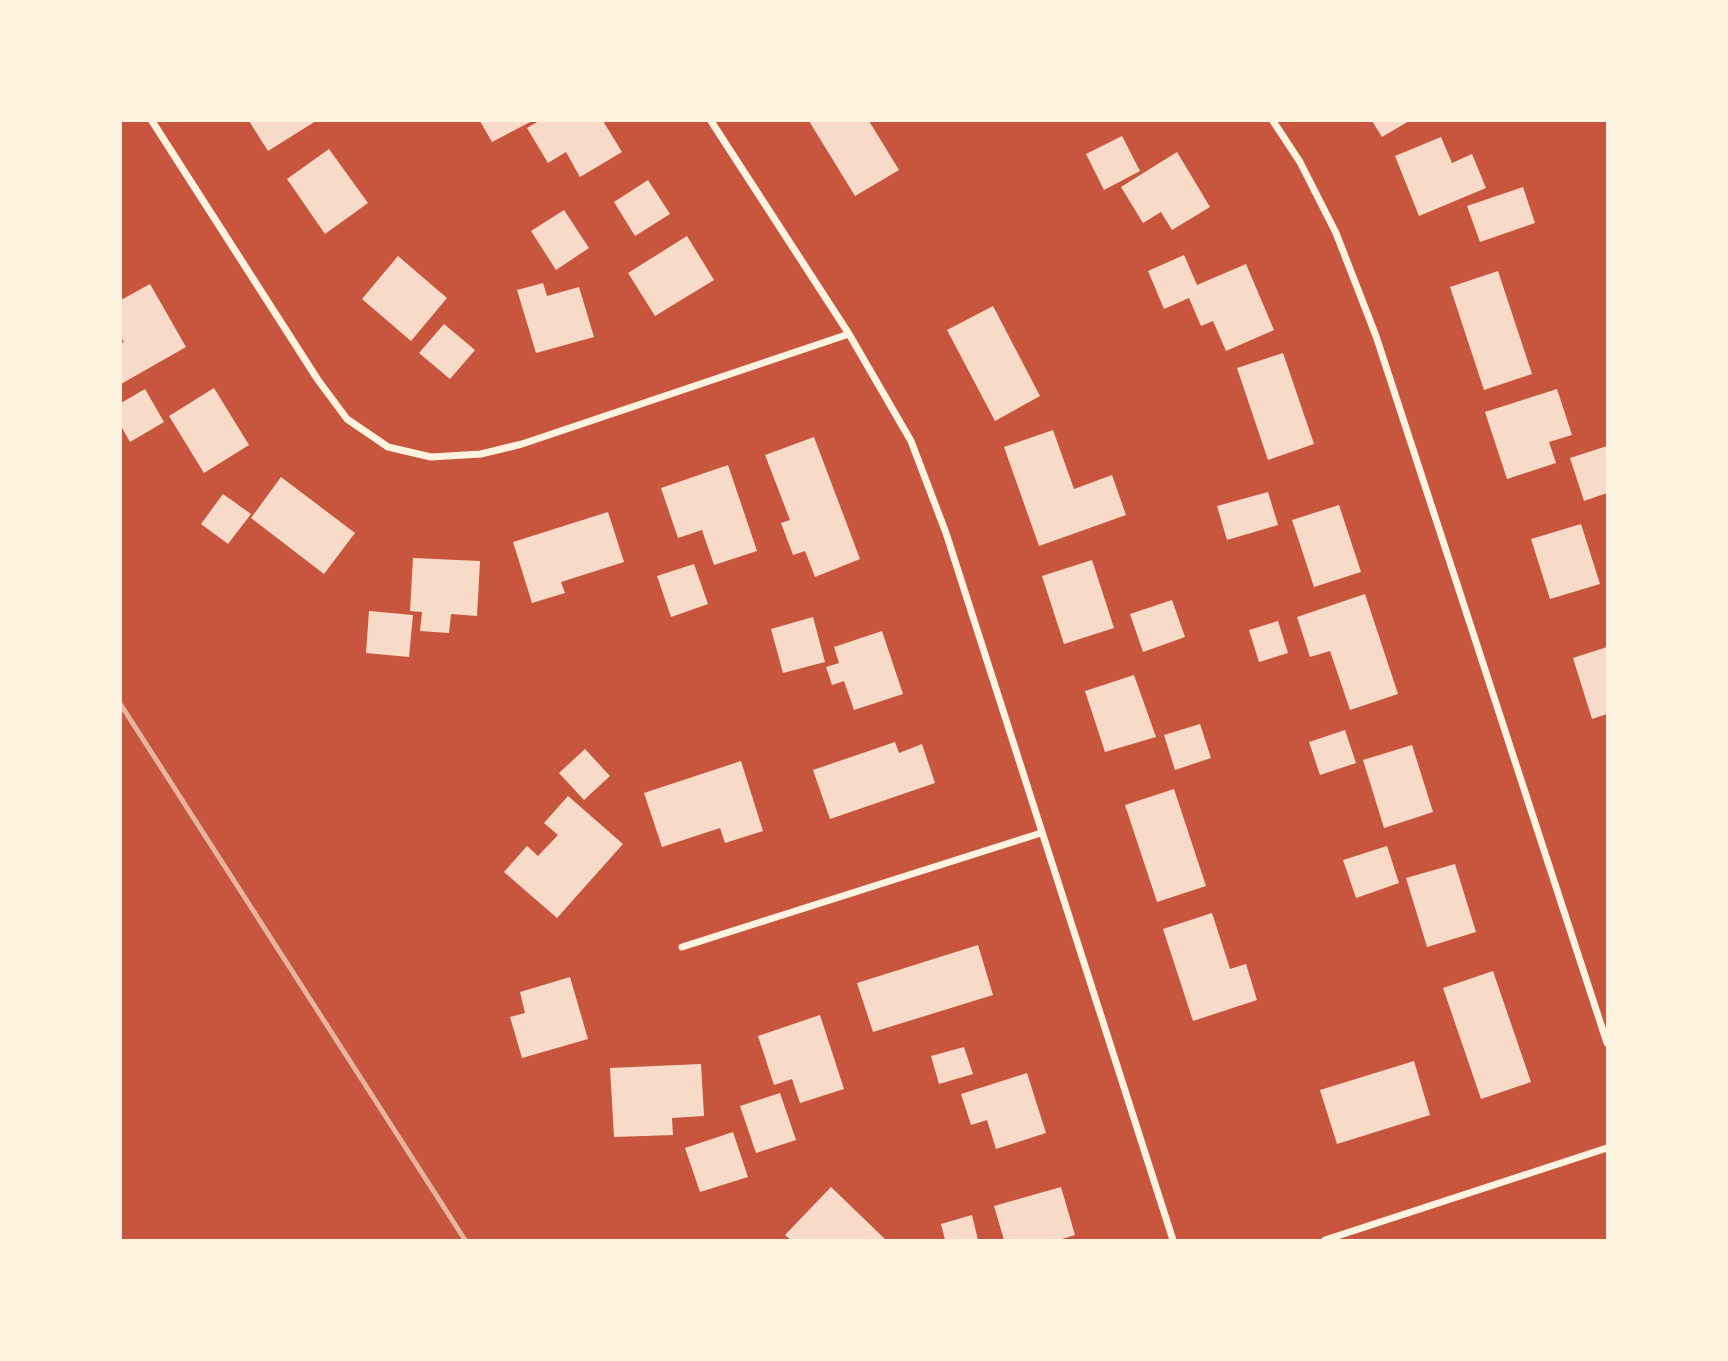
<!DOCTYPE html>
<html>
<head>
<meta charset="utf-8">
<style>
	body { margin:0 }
	#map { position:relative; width:1728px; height:1361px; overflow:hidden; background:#c8553d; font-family:Quicksand,sans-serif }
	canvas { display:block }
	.frame { position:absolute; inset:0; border:122px solid #fff3e0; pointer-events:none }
</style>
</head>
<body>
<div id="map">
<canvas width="1728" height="1361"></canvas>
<div class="frame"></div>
</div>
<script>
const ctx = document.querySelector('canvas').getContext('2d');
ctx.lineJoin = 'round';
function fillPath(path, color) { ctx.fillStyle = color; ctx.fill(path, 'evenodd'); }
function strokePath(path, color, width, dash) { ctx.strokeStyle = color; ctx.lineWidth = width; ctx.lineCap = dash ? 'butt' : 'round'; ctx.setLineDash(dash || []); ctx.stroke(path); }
const building = new Path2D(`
	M249 121H316L268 151Z
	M480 121H532L492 142Z
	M539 121H603L622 152 580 177 566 152 548 163 527 128Z
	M809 121H869L899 170 855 196Z
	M1372 121H1409L1382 137Z
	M1122 136 1140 171 1104 190 1086 154Z
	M1441 137 1452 163 1472 154 1486 188 1419 216 1395 156Z
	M329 149 368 203 325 234 287 179Z
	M1177 152 1210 207 1172 230 1161 212 1143 223 1121 187Z
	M648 180 670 214 635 236 614 202Z
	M1523 187 1535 223 1480 242 1467 206Z
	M564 210 589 248 556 270 531 231Z
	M687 236 714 280 655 316 628 273Z
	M1184 255 1197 285 1246 264 1274 330 1226 351 1213 321 1201 326 1189 298 1164 309 1148 271Z
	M398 256 447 298 411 341 362 299Z
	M1498 271 1532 374 1484 390 1450 287Z
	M543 283 547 296 579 287 594 337 536 353 517 290Z
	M150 284 186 347 121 384V343L124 342 121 337V300Z
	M993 306 1040 396 995 421 947 330Z
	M444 324 475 350 450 379 419 353Z
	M1283 353 1314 444 1268 460 1237 368Z
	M214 388 249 445 204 473 169 416Z
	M145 389 164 422 130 442 121 426V403Z
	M1557 389 1572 435 1549 442 1556 463 1507 479 1485 412Z
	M1053 430 1074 489 1112 475 1126 515 1039 546 1004 447Z
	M814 437 860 559 815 577 805 551 793 555 781 523 790 520 765 455Z
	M1607 446V493L1584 501 1570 458Z
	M728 465 757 551 714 565 702 530 678 538 661 488Z
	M281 477 355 533 324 574 251 518Z
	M1268 492 1278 525 1227 540 1217 506Z
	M223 494 251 514 228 544 201 524Z
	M1339 505 1361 572 1314 587 1292 520Z
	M608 512 624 562 561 582 565 593 532 603 513 542Z
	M1581 524 1600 584 1550 599 1531 539Z
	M413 558 480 561 477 616 451 614 449 633 420 631 422 612 410 611Z
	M1092 560 1114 628 1064 644 1042 576Z
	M694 564 708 604 671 617 657 576Z
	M1365 594 1398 694 1350 710 1330 651 1310 657 1297 617Z
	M1172 600 1185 637 1143 652 1130 614Z
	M369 611 413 615 409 657 366 653Z
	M813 617 825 662 783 673 771 629Z
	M1278 621 1288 653 1259 662 1249 630Z
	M882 631 903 694 854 710 844 681 832 685 826 667 839 663 834 647Z
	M1607 647V714L1592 719 1573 658Z
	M1134 675 1156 737 1105 752 1085 691Z
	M1200 724 1211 758 1175 770 1164 735Z
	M1345 730 1356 763 1320 775 1309 742Z
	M895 742 899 753 922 744 935 783 830 819 813 770Z
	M1412 745 1433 812 1384 828 1363 760Z
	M585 749 610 776 584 800 559 773Z
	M741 761 763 831 725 843 720 828 662 847 644 793Z
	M1174 789 1206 886 1157 902 1125 805Z
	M568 796 623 844 557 918 504 872 527 846 538 856 558 835 544 823Z
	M1387 846 1399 883 1356 898 1343 860Z
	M1455 864 1476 932 1427 947 1406 878Z
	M1212 913 1230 969 1246 964 1257 1000 1193 1021 1163 929Z
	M978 945 993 995 873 1032 857 983Z
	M1493 971 1531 1082 1481 1099 1443 988Z
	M570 977 588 1039 522 1058 510 1017 525 1013 520 992Z
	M820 1015 844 1089 800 1103 792 1079 774 1085 758 1036Z
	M964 1047 973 1074 939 1084 931 1056Z
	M1414 1061 1430 1115 1337 1144 1320 1090Z
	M701 1064 704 1116 672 1118 673 1135 614 1137 610 1068Z
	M1027 1073 1046 1133 996 1149 987 1120 971 1125 961 1094Z
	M780 1093 796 1140 756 1153 740 1106Z
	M733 1132 748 1177 700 1192 685 1148Z
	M831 1187 886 1240H791L785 1235Z
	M1061 1187 1075 1235 1059 1240H1004L994 1206Z
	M972 1215 978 1240H945L941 1224Z`);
const minor = new Path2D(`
	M152 121 318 380 347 419 388 447 431 457 481 454 522 444 849 334
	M711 121 849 334 911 441 946 533 1173 1240
	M1273 121 1300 162 1336 233 1376 336 1607 1043
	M682 947 1041 833
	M1325 1240 1607 1148`);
const rail = new Path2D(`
	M121 705 465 1240`);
fillPath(building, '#f7dbc8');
strokePath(minor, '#fff3e0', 7);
strokePath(rail, '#e9b49f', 5);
</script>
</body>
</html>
